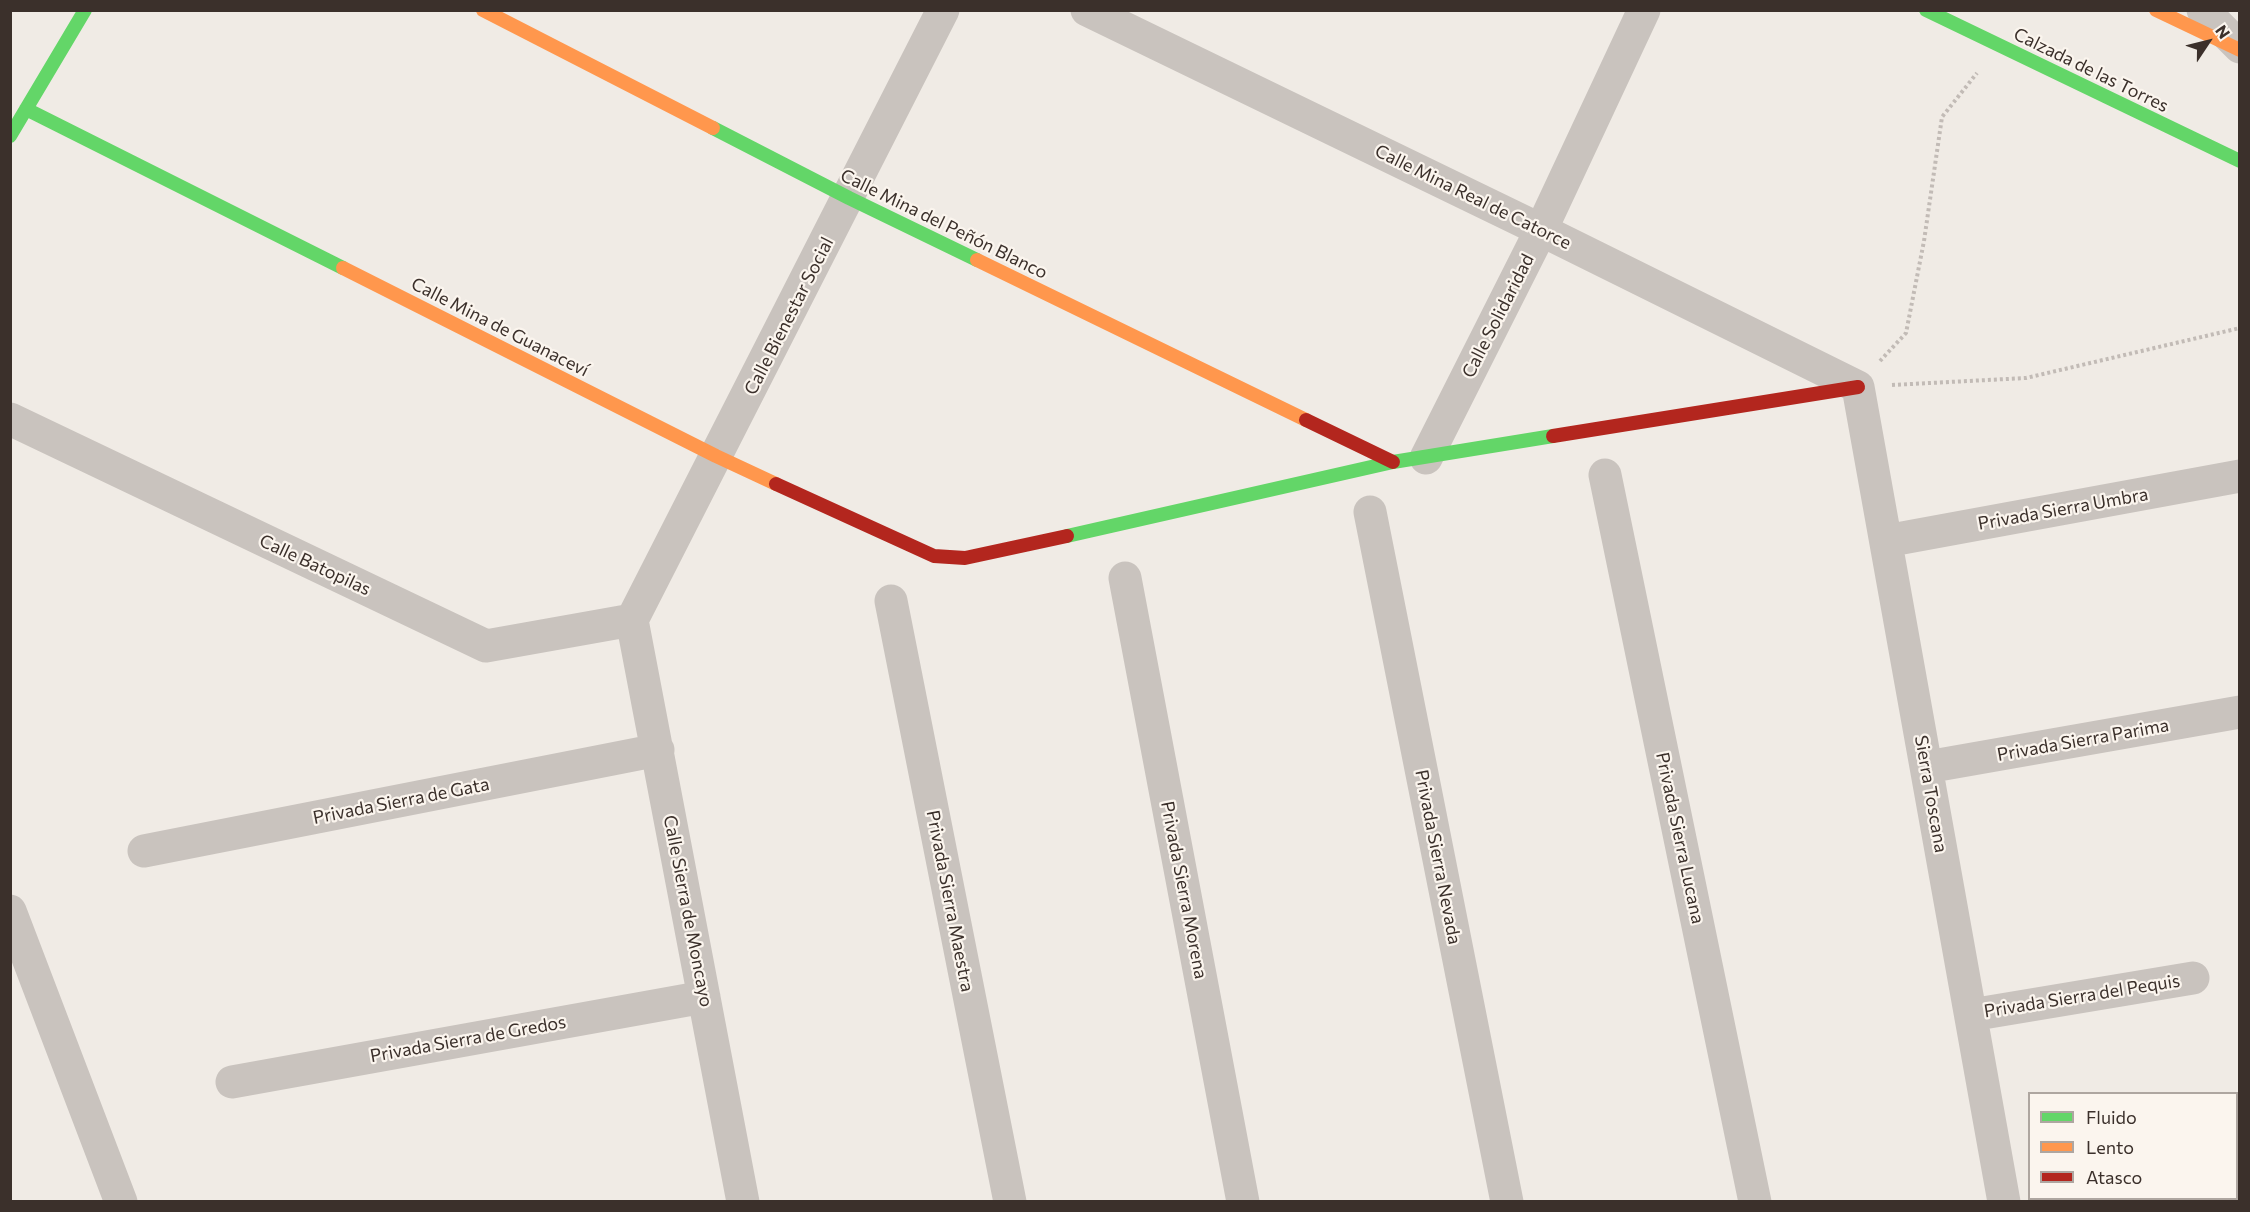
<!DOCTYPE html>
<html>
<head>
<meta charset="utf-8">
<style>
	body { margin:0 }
	#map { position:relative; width:2250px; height:1212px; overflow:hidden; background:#f0ebe5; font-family:Commissioner,sans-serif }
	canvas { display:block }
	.frame { position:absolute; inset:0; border:12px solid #3b302b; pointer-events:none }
	.legend { position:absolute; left:2028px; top:1092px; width:210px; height:108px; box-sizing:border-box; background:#fbf5ee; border:2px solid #aea6a0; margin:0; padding:8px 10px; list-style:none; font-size:18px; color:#3b302b }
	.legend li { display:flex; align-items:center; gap:12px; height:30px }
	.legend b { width:30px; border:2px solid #aea6a0 }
	.north { position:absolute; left:2178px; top:12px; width:60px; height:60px; -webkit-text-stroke:4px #fbf5ee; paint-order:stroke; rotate:55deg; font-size:16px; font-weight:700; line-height:24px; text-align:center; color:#3b302b }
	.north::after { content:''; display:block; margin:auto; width:21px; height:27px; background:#3b302b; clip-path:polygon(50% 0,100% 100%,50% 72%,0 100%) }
</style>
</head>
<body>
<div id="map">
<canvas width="2250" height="1212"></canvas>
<div class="frame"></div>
<ul class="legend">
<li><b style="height:8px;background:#63d668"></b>Fluido</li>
<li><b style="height:8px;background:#ff974d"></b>Lento</li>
<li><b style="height:8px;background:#b3261e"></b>Atasco</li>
</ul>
<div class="north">N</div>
</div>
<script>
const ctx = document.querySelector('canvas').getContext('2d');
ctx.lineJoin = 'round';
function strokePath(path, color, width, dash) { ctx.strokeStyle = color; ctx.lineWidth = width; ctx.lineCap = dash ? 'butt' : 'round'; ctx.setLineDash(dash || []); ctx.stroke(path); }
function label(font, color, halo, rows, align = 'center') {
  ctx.font = font + ' Commissioner,sans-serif'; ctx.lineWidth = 4.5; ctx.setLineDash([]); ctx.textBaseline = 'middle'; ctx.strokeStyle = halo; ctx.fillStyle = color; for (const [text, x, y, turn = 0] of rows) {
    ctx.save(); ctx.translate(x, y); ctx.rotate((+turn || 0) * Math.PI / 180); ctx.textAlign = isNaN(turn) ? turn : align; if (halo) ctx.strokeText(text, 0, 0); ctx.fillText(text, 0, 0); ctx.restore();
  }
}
const path = new Path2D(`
	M1880 361 1906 333 1924 241 1942 117 1977 73
	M1892 385 2026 378 2240 328`);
const street = new Path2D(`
	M1087 10 1541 230 1858 387 2004 1202
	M2203 10 2240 47
	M10 419 486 646 632 620
	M1426 458 1541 230 1644 10
	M1605 475 1755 1202
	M1370 512 1507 1202
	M1886 541 2240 476
	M1125 578 1243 1202
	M891 601 1010 1202
	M632 620 943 10
	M632 620 743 1202
	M1927 767 2240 712
	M144 851 658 750
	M10 911 121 1202
	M1971 1015 2193 978
	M232 1082 704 997`);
const fast = new Path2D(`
	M1926 10 2240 161
	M26 109 343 268
	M713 128 849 198 977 260
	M10 136 85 10
	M1067 536 1393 462 1553 436`);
const slow = new Path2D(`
	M483 10 713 128
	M2156 10 2240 50
	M977 260 1306 420
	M343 268 716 456 776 484`);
const jam = new Path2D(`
	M1306 420 1393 462
	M1553 436 1858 387
	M776 484 934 556 965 558 1067 536`);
const streetNames = [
	["Calzada de las Torres",2091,70,26],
	["Calle Mina Real de Catorce",1473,197,26],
	["Calle Mina del Peñón Blanco",944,224,26],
	["Calle Bienestar Social",789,316,-63],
	["Calle Solidaridad",1498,316,-63],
	["Calle Mina de Guanaceví",500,327,27],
	["Privada Sierra Umbra",2063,509,-10],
	["Calle Batopilas",315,565,25],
	["Privada Sierra Parima",2083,740,-10],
	["Sierra Toscana",1931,794,80],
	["Privada Sierra de Gata",401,801,-11],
	["Privada Sierra Lucana",1680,838,78],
	["Privada Sierra Nevada",1438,857,79],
	["Privada Sierra Morena",1184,890,79],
	["Privada Sierra Maestra",950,901,79],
	["Calle Sierra de Moncayo",688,911,79],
	["Privada Sierra del Pequis",2082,996,-9],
	["Privada Sierra de Gredos",468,1039,-10]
];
strokePath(path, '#c2bbb6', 4, [3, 3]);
strokePath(street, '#c9c3be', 33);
strokePath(fast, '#63d668', 14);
strokePath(slow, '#ff974d', 14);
strokePath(jam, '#b3261e', 14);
label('18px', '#3b302b', '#fbf5ee', streetNames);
</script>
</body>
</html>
